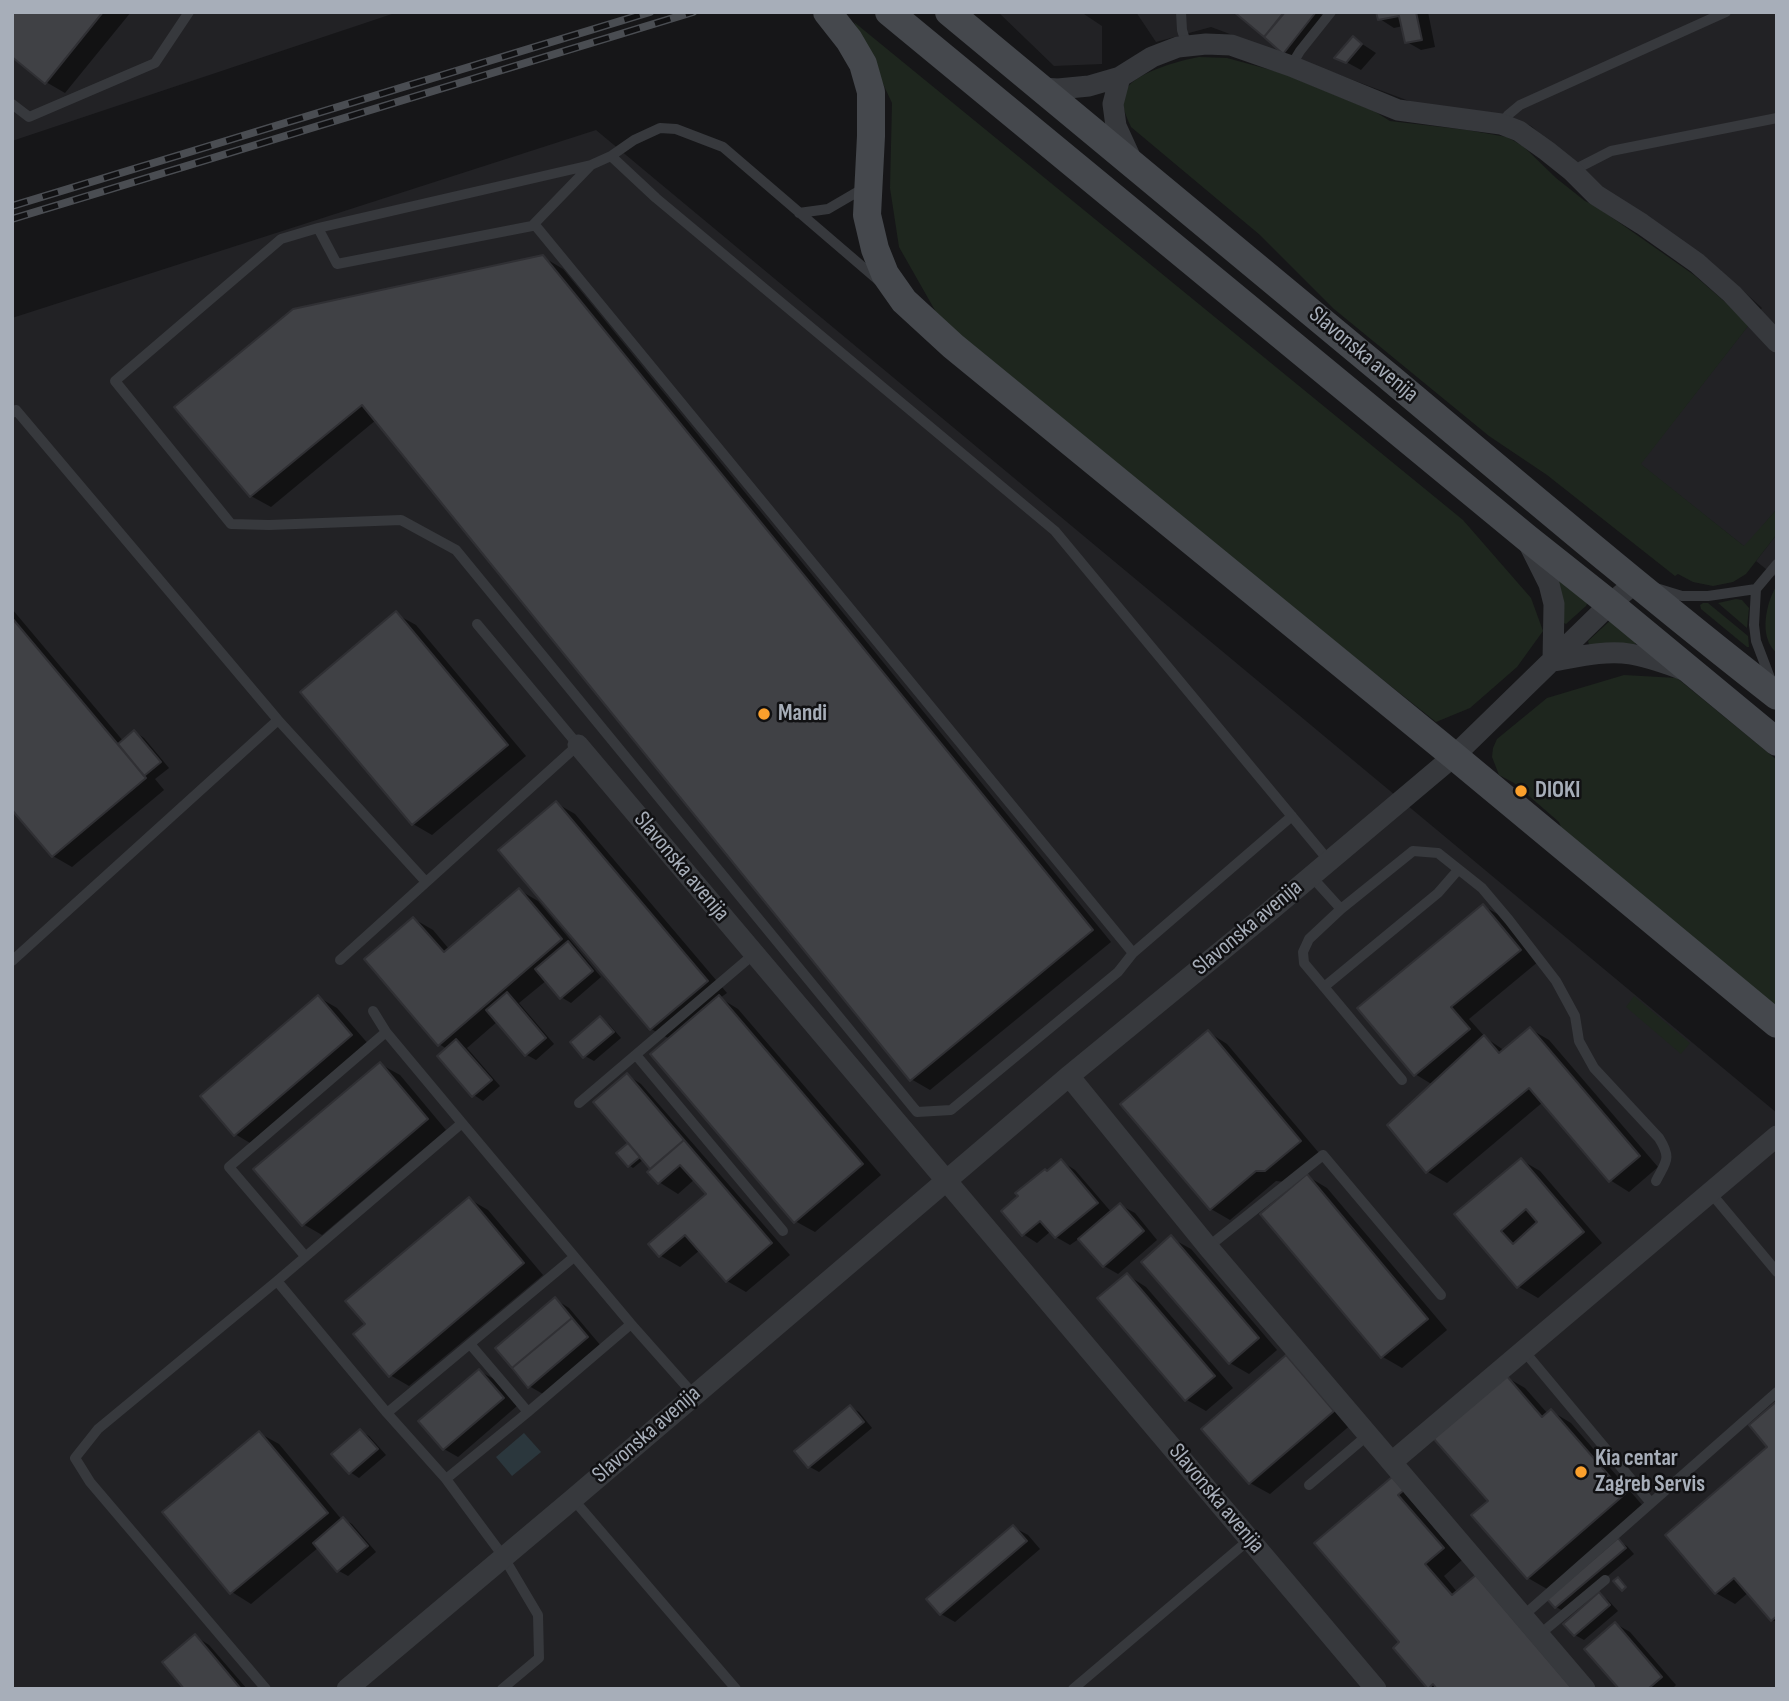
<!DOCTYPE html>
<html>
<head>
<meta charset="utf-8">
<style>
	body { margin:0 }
	#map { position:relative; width:1789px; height:1701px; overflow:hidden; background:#161618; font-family:"Sofia Sans Condensed",sans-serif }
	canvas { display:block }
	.frame { position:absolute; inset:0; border:14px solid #a7aeb9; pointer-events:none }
</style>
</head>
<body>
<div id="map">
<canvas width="1789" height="1701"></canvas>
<div class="frame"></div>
</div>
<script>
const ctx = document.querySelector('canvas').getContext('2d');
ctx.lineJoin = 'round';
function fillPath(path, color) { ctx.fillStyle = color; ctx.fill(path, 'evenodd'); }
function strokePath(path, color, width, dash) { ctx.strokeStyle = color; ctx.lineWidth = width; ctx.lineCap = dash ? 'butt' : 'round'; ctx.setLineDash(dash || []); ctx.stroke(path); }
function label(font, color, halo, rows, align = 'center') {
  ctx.font = font + ' "Sofia Sans Condensed",sans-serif'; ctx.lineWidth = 5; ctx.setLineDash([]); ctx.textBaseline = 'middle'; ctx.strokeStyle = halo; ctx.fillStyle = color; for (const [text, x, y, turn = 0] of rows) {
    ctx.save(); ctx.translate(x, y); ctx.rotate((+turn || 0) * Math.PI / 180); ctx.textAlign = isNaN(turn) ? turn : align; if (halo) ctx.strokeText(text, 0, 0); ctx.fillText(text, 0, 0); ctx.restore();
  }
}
const built = new Path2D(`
	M12 12H398L12 141Z
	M998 12H1081L1102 26V64L1054 66Z
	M1136 12H1777V509L1745 547 1640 464 1762 308 1709 260 1612 196 1531 126 1519 121 1417 104 1211 27 1156 42Z
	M596 130 1777 1113V1689H12V318Z
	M1777 534V578L1756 561Z`);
const green = new Path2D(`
	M854 22 1463 520 1531 598 1543 631 1517 667 1470 708 1436 722 949 335 899 247 890 188 892 103Z
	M1199 57 1227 58 1282 73 1374 111 1390 121 1467 130 1507 137 1523 146 1556 178 1585 201 1597 207 1694 275 1724 301 1749 325 1641 464 1744 546 1777 509V534L1746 574 1733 582 1713 586 1693 582 1678 574 1675 576 1547 475 1489 436 1334 309 1260 235 1131 127C1127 118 1121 106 1123 95 1128 74 1181 60 1199 57Z
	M1558 577 1588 602 1586 606 1566 624 1564 623Z
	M1777 585V654C1774 650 1769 645 1768 640 1762 624 1768 599 1777 585Z
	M1736 599 1742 600 1749 608 1747 628 1718 603Z
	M1703 603H1708L1748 636 1749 647H1747L1701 609 1700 605Z
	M1613 618 1637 641 1635 644 1589 645 1588 641Z
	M1624 675 1677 678 1777 760V1007L1562 830 1559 822 1514 783 1499 775 1492 757 1493 748 1497 739 1547 698Z
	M1634 996 1690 1043 1681 1054 1626 1007Z`);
const water = new Path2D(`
	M524 1433 541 1452 512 1476 496 1457Z`);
const shadow = new Path2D(`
	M12 12H131L65 93 46 82Z
	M1237 12H1319L1325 18 1293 58 1284 53Z
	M1378 12H1428L1435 47 1421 50 1407 42 1403 26 1394 28 1380 19Z
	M1353 38 1376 53 1361 70 1337 57Z
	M543 257 563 269 1111 942 930 1090 911 1079 376 420 271 507 251 496 176 408Z
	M12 609 124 742 135 732 144 738 169 768 155 779 164 790 72 867 53 856 12 807Z
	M396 614 416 625 526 756 432 835 413 824Z
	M556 803 575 814 727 993 720 998 738 1009 881 1175 815 1232 795 1221 670 1039 651 1029 500 850Z
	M519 890 538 901 601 977 571 1003 561 997 547 980 519 1003 554 1044 536 1060 527 1055 498 1021 467 1048 500 1086 483 1101 474 1095 447 1049 439 1044 414 919 433 930 449 949Z
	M1483 906 1503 917 1539 961 1469 1019 1486 1038 1505 1051 1530 1029 1549 1040 1658 1167 1629 1192 1610 1180 1543 1102 1447 1183 1428 1172 1389 1125 1433 1085 1415 1074Z
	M318 997 337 1008 370 1046 255 1146 235 1134Z
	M600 1018 609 1024 621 1038 594 1061 585 1056Z
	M1208 1032 1227 1044 1319 1153 1285 1182 1276 1181 1230 1220 1211 1209Z
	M380 1064 400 1075 446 1130 322 1235 303 1224Z
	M627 1075 641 1084 790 1255 746 1292 727 1281 700 1250 680 1267 661 1256 650 1244 708 1194 695 1179 678 1194 659 1182 653 1169 644 1159 633 1168 629 1165Z
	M1521 1160 1540 1171 1602 1243 1538 1298 1519 1287 1457 1215Z
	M1061 1161 1075 1170 1112 1213 1120 1205 1135 1213 1157 1240 1118 1274 1104 1266 1080 1238 1070 1245 1056 1237 1051 1231 1037 1243 1023 1234 1048 1173Z
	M1307 1176 1327 1188 1447 1330 1402 1368 1383 1357Z
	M469 1199 488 1210 543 1275 409 1386 390 1375 367 1324Z
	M1171 1238 1191 1249 1277 1350 1249 1374 1230 1363Z
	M1127 1275 1146 1287 1233 1388 1206 1411 1187 1400 1100 1299Z
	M555 1299 569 1308 601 1346 543 1394 529 1386Z
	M1286 1357 1306 1368 1353 1423 1270 1494 1250 1483 1203 1429Z
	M479 1371 494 1379 517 1406 458 1457 444 1449Z
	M1506 1377 1525 1388 1548 1414 1551 1411 1571 1423 1643 1506 1547 1589 1528 1578Z
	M1777 1404V1622L1772 1620 1749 1592 1735 1604 1716 1593 1770 1448Z
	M850 1407 859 1412 872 1428 819 1472 810 1467Z
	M360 1431 369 1436 386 1455 359 1478 350 1472Z
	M259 1433 279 1444 342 1520 343 1519 352 1524 376 1552 348 1576 339 1571 319 1547 251 1604 232 1592Z
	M1392 1479 1462 1560 1444 1576 1458 1593 1581 1689H1432L1429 1687 1401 1642Z
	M1013 1527 1028 1535 1040 1549 955 1622 941 1614Z
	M1618 1541 1627 1546 1634 1554 1565 1612 1556 1607Z
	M1599 1594 1608 1600 1618 1611 1584 1640 1575 1635Z
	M1616 1624 1630 1632 1676 1685 1672 1689H1621Z
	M195 1636 209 1645 247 1689H187Z`);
const building = new Path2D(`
	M12 12H103L45 84 12 57Z
	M1234 12H1284L1264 37Z
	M1285 12H1316L1283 54 1264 37Z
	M1376 12H1416L1422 40 1405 43 1399 16 1378 20Z
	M1353 36 1362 44 1346 63 1334 58Z
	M543 255 1093 930 910 1081 362 405 250 497 174 407 293 309Z
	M396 611 508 745 412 825 300 692Z
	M12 618 146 778 52 857 12 810Z
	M134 730 161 762 144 776 118 744Z
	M556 801 708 981 650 1030 498 850Z
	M519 888 562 939 438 1046 364 959 413 917 444 952Z
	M1483 904 1521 950 1451 1007 1470 1029 1414 1076 1357 1008Z
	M568 941 593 971 560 999 535 969Z
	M507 992 546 1038 525 1056 486 1010Z
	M318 995 352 1035 234 1136 200 1096Z
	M719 995 863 1164 794 1223 650 1054Z
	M600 1016 614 1032 583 1058 570 1042Z
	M1530 1027 1640 1156 1609 1182 1529 1088 1426 1173 1387 1125 1484 1035 1499 1053Z
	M1208 1030 1301 1141 1265 1171H1256L1210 1210 1120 1104Z
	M456 1039 492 1080 472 1097 437 1056Z
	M380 1062 428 1119 302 1226 253 1169Z
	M627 1073 684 1140 650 1169 593 1102Z
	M684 1140 772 1243 726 1282 685 1235 659 1257 648 1244 706 1194 680 1165 658 1184 647 1172Z
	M628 1143 640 1157 628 1167 616 1153Z
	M1521 1158 1584 1232 1517 1288 1454 1214ZM1526 1209 1537 1222 1513 1244 1501 1231Z
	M1061 1159 1098 1203 1055 1238 1040 1221 1022 1236 1001 1211 1018 1196 1015 1193 1045 1169 1047 1171Z
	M1307 1174 1428 1319 1381 1358 1260 1214Z
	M469 1197 524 1263 389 1377 353 1334 365 1324 345 1301Z
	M1120 1203 1144 1231 1103 1267 1078 1239Z
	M1171 1235 1259 1338 1229 1364 1141 1262Z
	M1127 1273 1215 1376 1185 1401 1097 1298Z
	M555 1297 572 1318 512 1368 495 1348Z
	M572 1318 588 1337 528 1388 512 1368Z
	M1286 1355 1334 1411 1249 1484 1201 1429Z
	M479 1369 504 1398 443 1450 418 1421Z
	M1506 1375 1542 1417 1551 1409 1625 1494 1527 1579 1471 1515 1488 1501 1433 1438Z
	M1777 1401V1616L1771 1621 1734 1578 1715 1594 1665 1535 1767 1447 1749 1425Z
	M850 1405 864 1422 808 1468 794 1451Z
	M360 1429 378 1449 349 1474 331 1454Z
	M259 1431 328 1513 230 1594 162 1512Z
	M1392 1477 1404 1490 1398 1495 1444 1548 1425 1564 1452 1595 1476 1575 1573 1689H1437L1433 1684 1428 1689 1393 1648 1399 1642 1314 1543Z
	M343 1517 368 1546 337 1572 313 1543Z
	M1013 1525 1027 1541 940 1615 926 1599Z
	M1618 1538 1626 1548 1555 1608 1547 1599Z
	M1618 1577 1626 1587 1622 1591 1613 1581Z
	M1599 1592 1610 1605 1574 1636 1563 1624Z
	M1615 1622 1662 1677 1648 1689H1619L1584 1649Z
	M195 1634 241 1689H184L162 1662Z`);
const lane = new Path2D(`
	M1181 12 1182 30 1187 46
	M1291 66 1300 51 1331 12
	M12 104 29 117 155 63 189 12
	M1501 124 1508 115 1520 105 1726 12
	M591 165 318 228 281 239 115 381 231 524 269 525 401 520 456 550 917 1112 951 1110 1118 972 1133 953 1292 816
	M1572 171 1611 151 1777 118
	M799 213 828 209 864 188
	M535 225 1133 953
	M318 228 337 264 532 226 591 165 611 156
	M878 280 723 147 676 129 660 128 634 140 611 156 656 198 1055 531 1329 861
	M12 413 16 410 278 720 426 882
	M1656 588 1682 596H1708L1756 589
	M1772 683 1756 641 1754 625 1756 589 1777 564
	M1311 876 1341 909 1309 939 1303 952 1304 963 1402 1080
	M1341 909 1413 851 1438 853 1482 888 1509 920 1556 981 1575 1016 1579 1041 1594 1068 1659 1138C1672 1159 1666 1161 1656 1181
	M340 960 578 745 477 624
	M12 961 278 720
	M1324 987 1438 893 1458 870
	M373 1011 386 1032 462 1123
	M636 1055 783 1231
	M579 1103 754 954
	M1710 1192 1777 1272
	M1208 1247 1323 1155 1441 1295
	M305 1256 229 1167 386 1032
	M277 1281 387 1413 446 1479 503 1556 538 1615 539 1658 502 1689
	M470 1344 528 1412
	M1524 1351 1651 1503
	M387 1413 574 1257
	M446 1479 528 1412 631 1324
	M1309 1485 1369 1434
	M573 1499 736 1689
	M1523 1616 1777 1392
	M1539 1635 1605 1580
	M266 1689 90 1482 75 1458 98 1429 277 1281 462 1123 631 1324 694 1395
	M1073 1689 1250 1539`);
const street = new Path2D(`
	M1120 77 1113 104 1116 126 1132 161
	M1042 88 1058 89 1089 86 1120 77 1152 57 1178 47 1206 44 1231 45 1291 66 1398 110 1501 124 1519 131 1547 151 1572 171 1596 195 1642 224 1697 263 1732 294 1777 342
	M1528 542 1549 584 1554 604 1553 661
	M1553 661C1577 657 1605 650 1630 654 1649 657 1667 664 1684 670
	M578 745 1376 1689
	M1069 1076 1208 1247 1585 1689
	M1392 1462 1777 1136
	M347 1689 573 1499 1069 1076 1264 916 1454 756 1610 604 1636 582`);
const secondary = new Path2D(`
	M827 12 849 40 863 64 871 92V136L867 215 875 249 885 274 904 301 953 346 1454 756 1777 1024
	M889 12 1527 538 1610 604 1777 742
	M949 12C1097 133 1243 255 1389 377 1518 485 1645 593 1777 696`);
const rail = new Path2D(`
	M12 206 650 12
	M12 219 693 12`);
const markers = [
	[764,714,7,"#fba02c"],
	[1521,791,7,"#fba02c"],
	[1581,1472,7,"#fba02c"]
];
const streetNames = [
	["Slavonska avenija",1363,355,40],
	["Slavonska avenija",681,867,50],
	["Slavonska avenija",1248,928,-40],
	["Slavonska avenija",647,1435,-41],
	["Slavonska avenija",1216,1499,50]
];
const poiNames = [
	["Mandi",778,714],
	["DIOKI",1535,791],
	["Kia centar",1595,1459],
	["Zagreb Servis",1595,1485]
];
fillPath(built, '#222225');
fillPath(green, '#1e261e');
fillPath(water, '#2b373d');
fillPath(shadow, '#0007');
fillPath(building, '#404145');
strokePath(building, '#303034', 2);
strokePath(lane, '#37393d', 10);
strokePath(street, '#37393d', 21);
strokePath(secondary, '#45484d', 28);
strokePath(rail, '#4a4d52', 8);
strokePath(rail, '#111113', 5, [16]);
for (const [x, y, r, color] of markers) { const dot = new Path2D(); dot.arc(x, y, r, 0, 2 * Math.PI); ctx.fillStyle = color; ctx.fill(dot); strokePath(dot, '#111113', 2.5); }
label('23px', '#a7aeb9', '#111113', streetNames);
label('bold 23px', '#a7aeb9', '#111113', poiNames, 'left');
</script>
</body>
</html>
